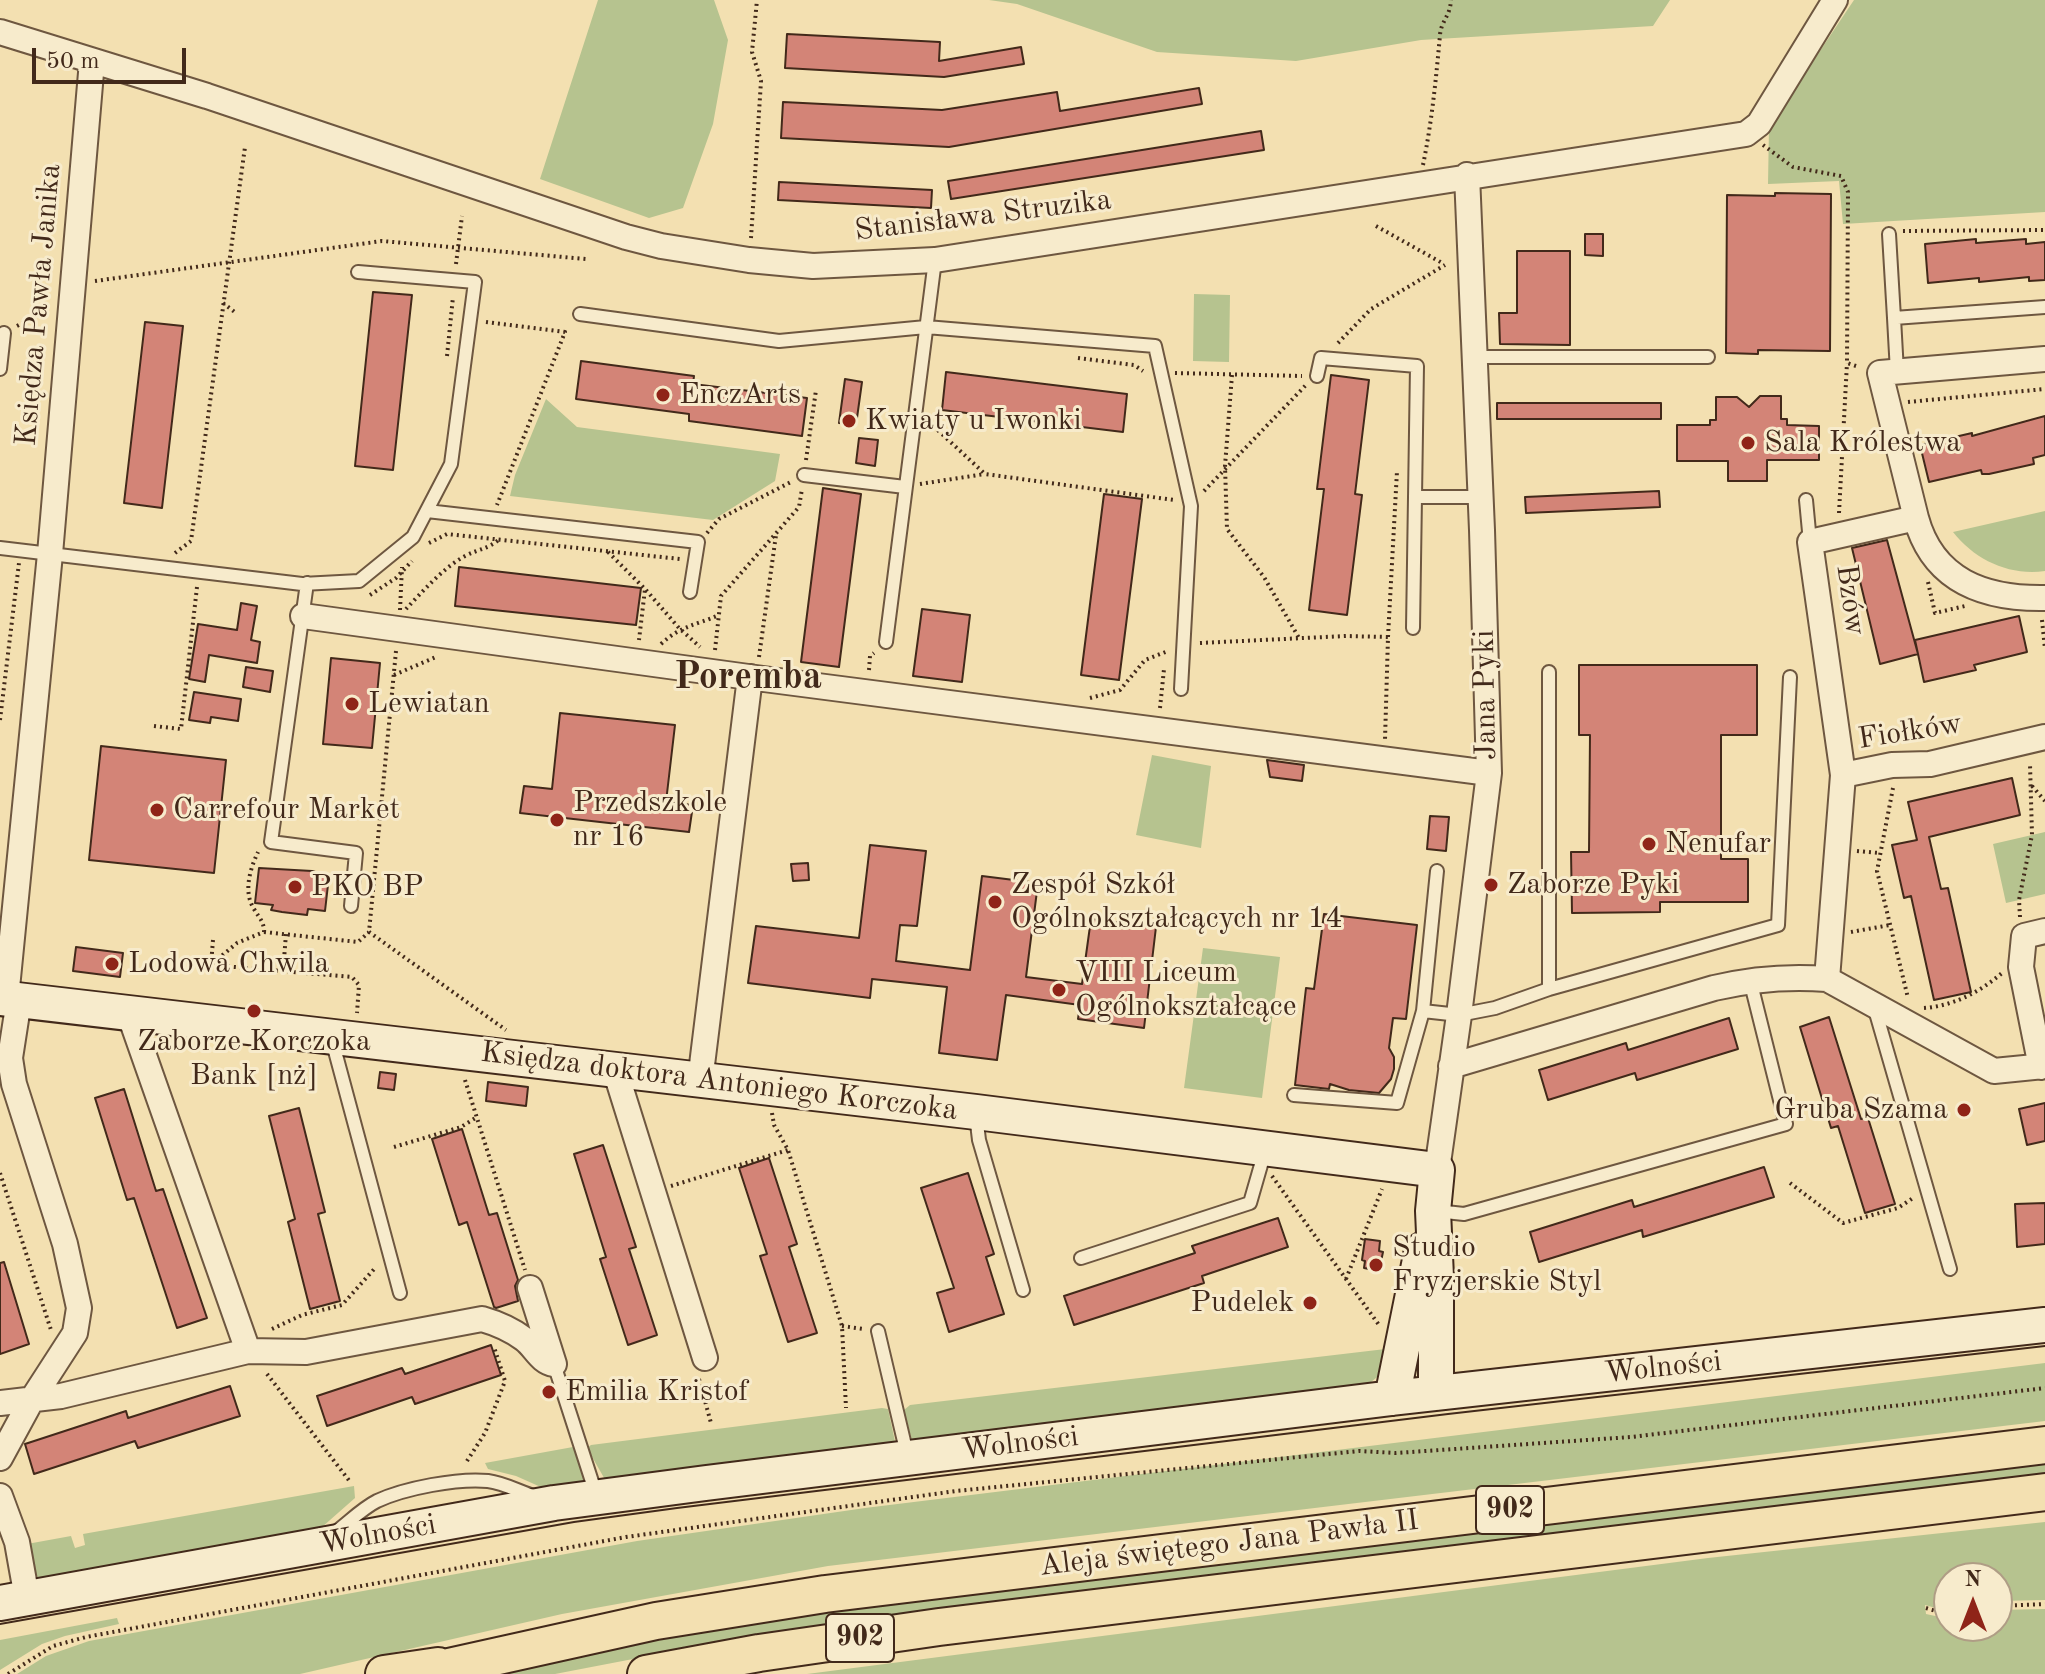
<!DOCTYPE html>
<html>
<head>
<meta charset="utf-8">
<style>
	body { margin:0 }
	#map { position:relative; width:2045px; height:1674px; overflow:hidden; background:#f3e0b1; font-family:"Old Standard TT",serif }
	canvas { display:block }
	.north { position:absolute; left:1933px; top:1562px; width:80px; height:80px; box-sizing:border-box; background:#f7ebcc; border:2px solid #af9d85; border-radius:50%; rotate:0deg; font-size:22px; font-weight:700; line-height:32px; text-align:center; color:#42291a }
	.north::after { content:''; display:block; margin:auto; width:28px; height:36px; background:#8f2418; clip-path:polygon(50% 0,100% 100%,50% 72%,0 100%) }
	.scale { position:absolute; left:32px; top:48px; width:154px; height:36px; box-sizing:border-box; border:4px solid #42291a; border-top:0; padding-left:10px; font-size:24px; line-height:28px; white-space:nowrap; color:#42291a; -webkit-text-stroke:6px #f7ebcc; paint-order:stroke }
</style>
</head>
<body>
<div id="map">
<canvas width="2045" height="1674"></canvas>
<div class="north">N</div>
<div class="scale">50 m</div>
</div>
<script>
const ctx = document.querySelector('canvas').getContext('2d');
ctx.lineJoin = 'round';
function fillPath(path, color) { ctx.fillStyle = color; ctx.fill(path, 'evenodd'); }
function strokePath(path, color, width, dash) { ctx.strokeStyle = color; ctx.lineWidth = width; ctx.lineCap = dash ? 'butt' : 'round'; ctx.setLineDash(dash || []); ctx.stroke(path); }
function label(font, color, halo, rows, align = 'center') {
  ctx.font = font + ' "Old Standard TT",serif'; ctx.lineWidth = 6; ctx.setLineDash([]); ctx.textBaseline = 'middle'; ctx.strokeStyle = halo; ctx.fillStyle = color; for (const [text, x, y, turn = 0] of rows) {
    ctx.save(); ctx.translate(x, y); ctx.rotate((+turn || 0) * Math.PI / 180); ctx.textAlign = isNaN(turn) ? turn : align; if (halo) ctx.strokeText(text, 0, 0); ctx.fillText(text, 0, 0); ctx.restore();
  }
}
const green = new Path2D(`
	M598 0H714L728 40 713 124 683 208 649 218 540 179Z
	M989 0H1670L1653 26 1421 40 1296 61 1157 52 1017 4Z
	M1854 0H2045V212L1843 224 1839 181 1768 184 1769 127Z
	M1194 294 1230 295 1229 362 1193 361Z
	M546 399 577 427 780 454 775 481 713 520 510 496 515 475Z
	M2045 511V571C2009 576 1975 560 1953 532Z
	M1152 755 1211 766 1201 848 1136 835Z
	M2045 832V894L2006 903 1993 844Z
	M1203 948 1280 957 1262 1098 1184 1088Z
	M1394 1348 1386 1370 1366 1386 912 1441 904 1410 910 1405Z
	M2045 1363V1421L828 1566 562 1614 300 1674H17L46 1656 89 1641 637 1541 865 1508Z
	M882 1408 888 1409 896 1446 607 1483 587 1448 591 1445Z
	M573 1447 586 1485 552 1492 516 1476 488 1469 485 1463Z
	M2045 1462V1474L784 1630 555 1674H496L590 1652 823 1612Z
	M354 1486 355 1498 313 1535 51 1582 38 1578 33 1569 27 1544 71 1536 75 1548 85 1545 83 1534Z
	M2045 1522V1600L1997 1601V1578H1949V1608H1936L1925 1605 1926 1614 1949 1619V1626H1997V1610L2045 1609V1674H807L1708 1558Z
	M117 1618 119 1624 65 1636 42 1644 0 1670V1640Z`);
const building = new Path2D(`
	M787 34 940 42 939 61 1021 47 1024 64 944 77 785 68Z
	M1199 88 1202 104 949 147 781 138 783 102 942 110 1057 92 1060 111Z
	M1261 131 1264 150 951 199 948 181Z
	M779 182 932 190 931 208 778 200Z
	M1775 193 1831 194 1830 351 1758 350V354L1726 353 1727 195 1775 196Z
	M1585 234H1603V256L1585 255Z
	M1976 239V243L2026 239V244L2045 242V280L2029 281V277L1979 282V278L1928 283 1925 244Z
	M1517 251H1570V345L1500 344 1499 313H1517Z
	M373 292 412 295 393 470 355 466Z
	M145 322 183 326 162 508 124 503Z
	M581 361 694 376 693 384 807 398 802 436 689 421V414L576 399Z
	M946 372 1127 394 1123 432 942 410Z
	M1331 375 1369 380 1355 494 1362 495 1347 615 1309 610 1324 489H1317Z
	M845 379 862 382 856 425 839 423Z
	M1760 396H1781V419H1787V425L1819 426V460H1767V481H1728V461H1677V425H1710V420H1716V397H1737L1749 407Z
	M1497 403H1661V419H1497Z
	M2045 416V455L2033 458 2034 464 1989 474H1982L1981 470 1929 482 1920 445 1972 433V436Z
	M859 438 878 440 875 466 856 463Z
	M823 488 861 494 839 667 801 662Z
	M1659 491 1660 507 1526 513 1525 497Z
	M1104 494 1142 499 1119 680 1081 675Z
	M1887 540 1918 654 1880 664 1852 548Z
	M459 567 641 588 636 625 455 606Z
	M241 603 257 606 251 640 260 642 257 663 209 655 205 682 189 679 198 624 237 630Z
	M922 609 970 615 962 682 913 676Z
	M2019 616 2027 652 1974 665 1976 670 1924 682 1915 640Z
	M331 658 380 663 372 748 323 744Z
	M1579 665H1757V735H1721V859H1748V902H1660V912L1572 913 1571 852H1589L1590 735H1579Z
	M246 667 273 671 270 692 243 687Z
	M194 692 241 699 238 721 211 717 210 723 189 720Z
	M560 713 675 725 666 802 693 805 689 832 520 813 524 786 552 789Z
	M101 746 226 760 214 873 89 860Z
	M1267 760 1304 765 1302 781 1270 777Z
	M2012 778 2020 815 1929 837 1941 889 1948 888 1971 992 1934 1000 1911 896 1904 898 1892 845 1917 840 1908 802Z
	M1430 816 1449 817 1446 851 1427 849Z
	M870 845 926 851 917 926 900 925 896 961 970 970 982 876 1038 883 1026 977 1082 984 1091 919 1156 927 1144 1028 1078 1019 1080 1005 1006 995 997 1060 939 1053 947 987 872 979 870 998 748 983 756 926 859 938Z
	M808 863 809 880 793 881 791 864Z
	M259 868 312 871 329 876 325 911 308 909 307 915 282 912 271 910 273 905 255 903Z
	M1324 914 1417 925 1406 1019 1393 1018 1389 1048 1394 1057V1069L1391 1079 1379 1093 1349 1090 1330 1084 1329 1089 1295 1085 1306 988 1314 989Z
	M76 947 123 953 120 977 73 971Z
	M1829 1017 1861 1119 1868 1118 1895 1204 1865 1213 1838 1126 1831 1128 1800 1027Z
	M1729 1018 1738 1049 1637 1080 1635 1073 1548 1100 1539 1070 1626 1043 1628 1050Z
	M380 1072 396 1074 394 1090 378 1088Z
	M488 1082 528 1087 526 1106 486 1101Z
	M124 1089 156 1191 163 1189 207 1318 177 1328 134 1198 127 1200 95 1098Z
	M2045 1103V1141L2027 1145 2019 1109Z
	M299 1108 325 1212 318 1214 340 1301 310 1309 288 1222 295 1219 269 1116Z
	M462 1129 489 1215 497 1213 518 1280 515 1286 518 1301 496 1308 494 1307 467 1222 459 1225 432 1139Z
	M603 1145 636 1247 629 1249 657 1335 628 1345 600 1259 606 1257 574 1154Z
	M769 1158 797 1244 789 1247 817 1333 788 1342 760 1256 767 1254 739 1168Z
	M1764 1167 1774 1197 1643 1237 1642 1230 1539 1262 1530 1232 1632 1200 1634 1207Z
	M968 1173 994 1254 986 1257 1004 1314 949 1332 937 1293 954 1288 921 1188Z
	M2045 1203V1244L2017 1247 2015 1204Z
	M1278 1218 1288 1247 1202 1276 1204 1283 1074 1325 1064 1296 1195 1253 1192 1246Z
	M1365 1239 1380 1241 1379 1251 1383 1252 1379 1271 1364 1268 1365 1261 1362 1260Z
	M4 1262 29 1344 0 1354V1263Z
	M491 1345 501 1375 415 1404 412 1397 327 1426 317 1396 402 1368 405 1374Z
	M230 1386 240 1416 138 1448 135 1441 34 1474 25 1444 126 1411 128 1418Z`);
const path = new Path2D(`
	M1763 145 1793 167 1841 176 1848 192 1847 363 1859 367
	M1423 165C1432 121 1436 79 1440 35 1441 21 1450 17 1451 0
	M1376 226 1444 264
	M1903 231 2045 230
	M751 238 761 81 752 52 757 0
	M456 264 462 216
	M95 281 382 241 586 259
	M223 303 236 313
	M486 322 565 332 497 505
	M17 326 48 310
	M1338 343 1371 309 1445 265
	M447 356 453 297
	M1078 358 1134 365 1143 371
	M1175 373 1302 376
	M1232 375 1225 466 1227 529 1264 577 1299 638
	M1908 402 2045 389
	M929 422 985 474 1174 500
	M806 460 816 390
	M920 484 985 474
	M1204 491 1306 385
	M1839 513 1847 363
	M707 533 719 519 791 482
	M429 543 447 534 680 559
	M608 552 645 589 639 640
	M175 553 191 541 245 147
	M1928 582 1935 613 1965 606
	M646 590 679 628 700 647
	M370 595 396 578 412 561
	M406 609C423 591 443 568 465 556 478 549 486 550 500 539
	M400 610 402 567
	M2042 620 2045 649
	M1388 637 1397 471
	M1200 643 1346 636 1388 637 1385 740
	M661 644C682 625 694 626 719 615
	M715 650 721 596 799 507 802 489
	M396 651 369 932 506 1030
	M759 657 776 535
	M869 670 870 656 874 653
	M394 675 436 657
	M1090 698 1120 690 1145 660 1168 651
	M1160 708 1164 669
	M0 720 19 563
	M154 726 181 729 197 587
	M2032 786 2045 801
	M1893 788 1877 871 1908 998
	M1857 851 1879 853
	M2020 917 2019 900 2032 835 2030 764
	M264 932 358 942 369 932
	M1851 932 1890 925
	M213 940 211 965 352 977 359 985 357 1013
	M213 963 237 943 264 932C264 921 259 918 254 909 243 892 250 869 258 852
	M283 972 286 934
	M1924 1008C1953 1006 1980 992 2002 973
	M465 1080 525 1270
	M772 1113 774 1125 788 1150 842 1326 846 1408
	M394 1147 461 1127 477 1117
	M0 1173 51 1330
	M1272 1176 1379 1325
	M1790 1183 1843 1223 1898 1208 1913 1198
	M671 1186 788 1150
	M1346 1279 1382 1189
	M842 1326 863 1329
	M272 1329 302 1315 342 1305 376 1267
	M267 1374 351 1483
	M699 1379 711 1423
	M467 1461 485 1433 505 1381 494 1347
	M1997 1606 2045 1604
	M1926 1608 1949 1615
	M8 1674 53 1646 86 1637 626 1537 956 1491 1359 1451 1396 1453 1631 1437 2045 1388`);
const lane = new Path2D(`
	M1889 234 1894 318 2045 307
	M580 314 779 341 926 327 1155 346 1191 506 1181 689
	M1894 318 1897 372
	M1475 357H1708
	M0 369 4 333
	M1317 376 1321 358 1417 366 1413 628
	M804 475 905 487
	M1415 497H1481
	M1806 500 1810 542
	M427 511 698 542 690 592
	M0 548 302 584 359 581 413 537 451 464 475 282 358 272
	M307 583 271 842 356 853 351 906
	M886 642 935 260
	M1437 871 1423 1011 1459 1015 1495 1008 1549 989V672
	M1549 989 1778 925 1790 677
	M1874 1006 1950 1269
	M332 1040 400 1293
	M1294 1095 1397 1103 1423 1011
	M976 1115 979 1140 1023 1290
	M1436 1211 1464 1214 1786 1124 1750 980
	M1081 1258 1250 1203 1265 1151
	M878 1331 907 1454
	M554 1364 596 1494
	M337 1531C350 1521 363 1508 377 1501 405 1488 458 1478 488 1481 504 1483 520 1492 536 1497`);
const street = new Path2D(`
	M0 32 207 96 626 237 661 246 749 260 813 266 935 260 1746 134 1759 124 1835 0
	M1916 518C1933 581 1985 599 2045 598
	M303 616 756 678 1489 773
	M1843 775 1810 542 1916 518 1880 373 2045 359
	M1827 979 1843 775 1892 765 1930 764 2045 737
	M6 998 50 554 92 61
	M129 1013 248 1351
	M1451 1066 1714 988C1752 979 1788 976 1827 979L1994 1071 2045 1066
	M2041 1067 2021 967 2024 936 2045 931
	M615 1070 705 1358
	M700 1081 750 677
	M1437 1170 1459 1015 1489 773 1482 530 1467 175
	M0 1403 61 1396 248 1351 306 1352 482 1319C496 1323 512 1330 524 1339 535 1347 540 1362 554 1364L530 1288
	M0 1458 31 1401 75 1333 79 1308 65 1244 14 1084 10 1058 19 1000
	M0 1496 17 1542 27 1598`);
const secondary = new Path2D(`
	M0 998 976 1112 1437 1170 1433 1211 1436 1277V1393
	M1392 1398 1422 1250
	M0 1603 554 1503 706 1483 1392 1398 2045 1325`);
const primary = new Path2D(`
	M384 1674 438 1666
	M417 1674 656 1621 825 1594 2045 1445
	M646 1674 759 1653 939 1627 2045 1492`);
const tram = new Path2D(`
	M0 1624 574 1522 677 1508 1448 1414 2045 1346`);
const markers = [
	[663,395,8,"#8f2418"],
	[849,421,8,"#8f2418"],
	[1748,443,8,"#8f2418"],
	[352,704,8,"#8f2418"],
	[157,810,8,"#8f2418"],
	[557,820,8,"#8f2418"],
	[1649,844,8,"#8f2418"],
	[1491,885,8,"#8f2418"],
	[295,887,8,"#8f2418"],
	[995,902,8,"#8f2418"],
	[112,964,8,"#8f2418"],
	[1059,990,8,"#8f2418"],
	[254,1011,8,"#8f2418"],
	[1964,1110,8,"#8f2418"],
	[1376,1265,8,"#8f2418"],
	[1310,1303,8,"#8f2418"],
	[549,1392,8,"#8f2418"]
];
const shields = [
	[1510,1510,68],
	[860,1638,68]
];
const shieldNames = [
	["902",1510,1510],
	["902",860,1638]
];
const streetNames = [
	["Stanisława Struzika",983,216,-7],
	["Księdza Pawła Janika",39,305,-85],
	["Bzów",1850,600,82],
	["Jana Pyki",1486,695,-91],
	["Fiołków",1910,732,-9],
	["Księdza doktora Antoniego Korczoka",719,1082,7],
	["Wolności",1663,1368,-6],
	["Wolności",1020,1444,-7],
	["Wolności",378,1535,-10],
	["Aleja świętego Jana Pawła II",1229,1544,-7]
];
const poiNames = [
	["EnczArts",679,395],
	["Kwiaty u Iwonki",865,421],
	["Sala Królestwa",1764,443],
	["Lewiatan",368,704],
	["Przedszkole",573,803],
	["nr 16",573,837],
	["Carrefour Market",173,810],
	["Nenufar",1665,844],
	["Zespół Szkół",1011,885],
	["Ogólnokształcących nr 14",1011,919],
	["Zaborze Pyki",1507,885],
	["PKO BP",311,887],
	["Lodowa Chwila",128,964],
	["VIII Liceum",1075,973],
	["Ogólnokształcące",1075,1007],
	["Zaborze Korczoka",254,1042,"center"],
	["Bank [nż]",254,1076,"center"],
	["Gruba Szama",1948,1110,"right"],
	["Studio",1392,1248],
	["Fryzjerskie Styl",1392,1282],
	["Pudelek",1294,1303,"right"],
	["Emilia Kristof",565,1392]
];
const districtNames = [
	["Poremba",748,678]
];
fillPath(green, '#b6c38f');
fillPath(building, '#d38477');
strokePath(building, '#42291a', 2);
strokePath(lane, '#6e5740', 16);
strokePath(street, '#6e5740', 28);
strokePath(secondary, '#42291a', 38);
strokePath(primary, '#42291a', 40);
strokePath(path, '#42291a', 4, [2, 4]);
strokePath(lane, '#f7ebcc', 12);
strokePath(street, '#f7ebcc', 24);
strokePath(secondary, '#f7ebcc', 34);
strokePath(primary, '#f3e0b1', 36);
strokePath(tram, '#42291a', 2);
for (const [x, y, r, color] of markers) { const dot = new Path2D(); dot.arc(x, y, r, 0, 2 * Math.PI); ctx.fillStyle = color; ctx.fill(dot); strokePath(dot, '#f7ebcc', 3); }
for (const [x, y, w] of shields) { const box = new Path2D(); box.roundRect(x - w / 2, y - 24, w, 48, 6); ctx.fillStyle = '#f7ebcc'; ctx.fill(box); strokePath(box, '#42291a', 2); }
label('bold 28px', '#42291a', null, shieldNames);
label('30px', '#42291a', '#f7ebcc', streetNames);
label('30px', '#42291a', '#f7ebcc', poiNames, 'left');
label('bold 38px', '#42291a', '#f7ebcc', districtNames);
</script>
</body>
</html>
